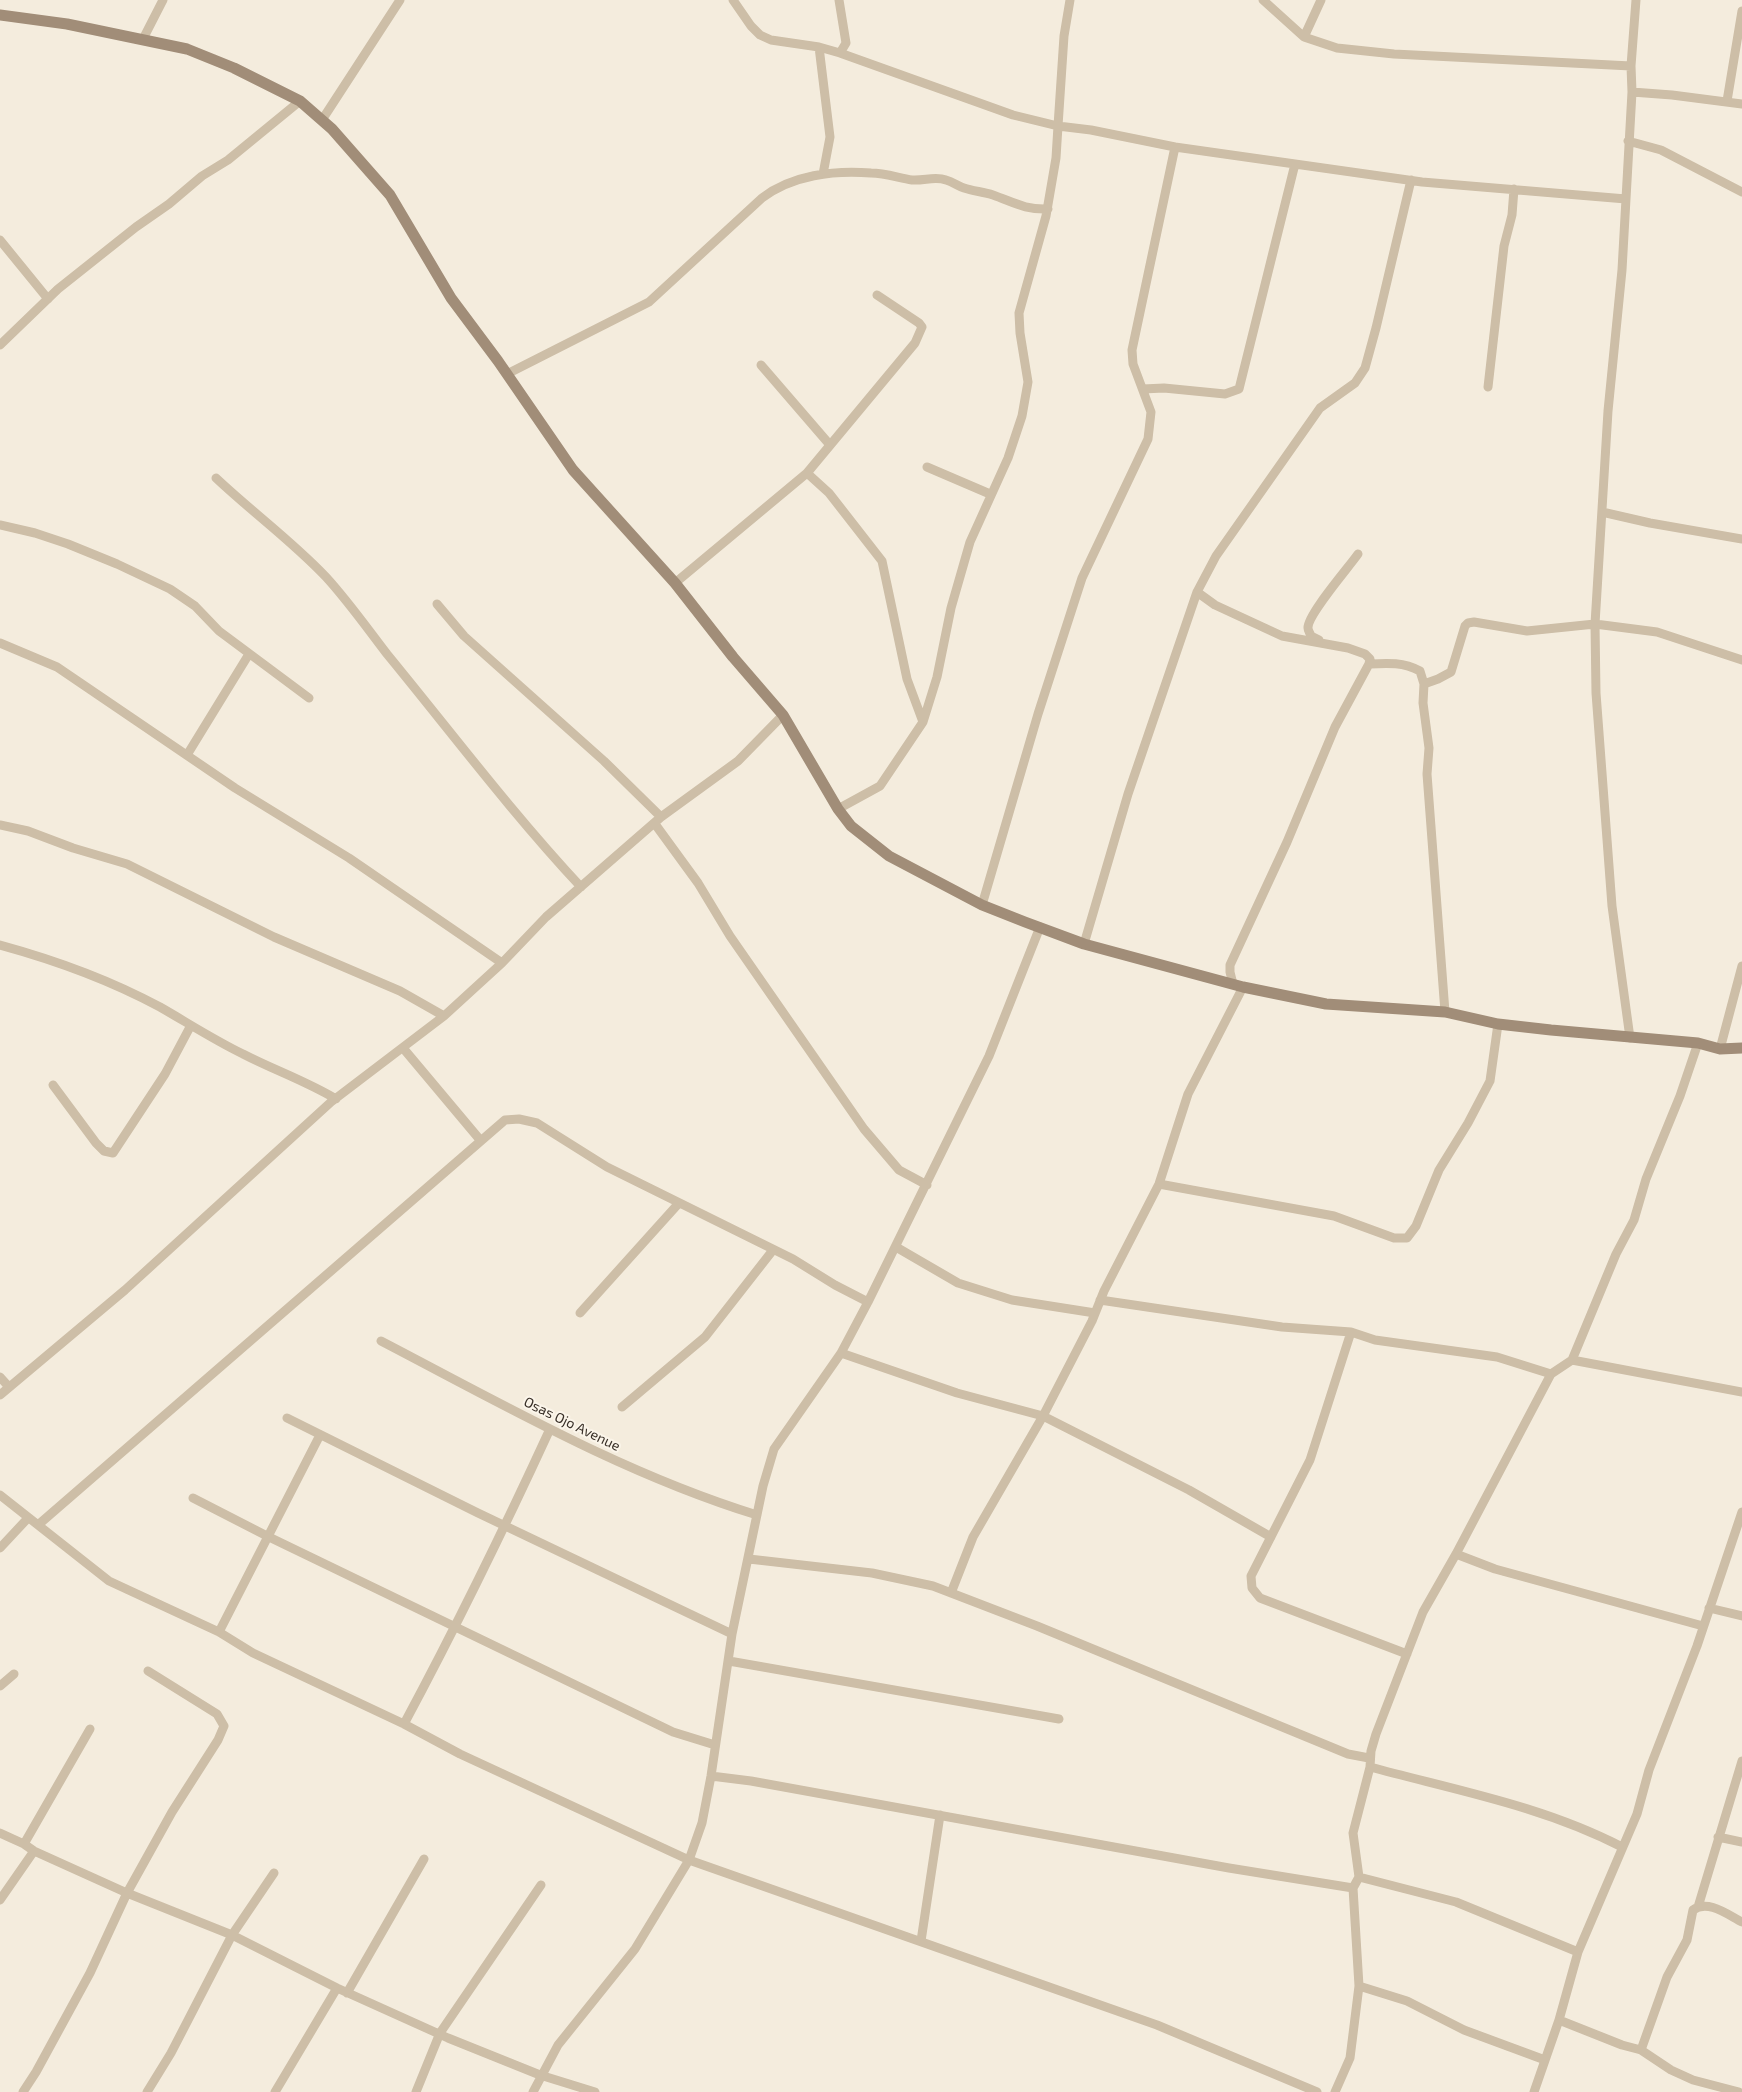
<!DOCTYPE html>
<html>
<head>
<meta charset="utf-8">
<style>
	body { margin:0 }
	canvas { display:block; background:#f4ecdd }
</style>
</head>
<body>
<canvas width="1742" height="2092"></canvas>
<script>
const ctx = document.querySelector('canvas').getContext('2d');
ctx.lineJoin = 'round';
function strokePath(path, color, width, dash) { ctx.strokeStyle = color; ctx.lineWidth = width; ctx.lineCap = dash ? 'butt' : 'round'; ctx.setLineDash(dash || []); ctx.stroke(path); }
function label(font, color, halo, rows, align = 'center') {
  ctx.font = font + ' "Exo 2",sans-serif'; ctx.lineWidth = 4; ctx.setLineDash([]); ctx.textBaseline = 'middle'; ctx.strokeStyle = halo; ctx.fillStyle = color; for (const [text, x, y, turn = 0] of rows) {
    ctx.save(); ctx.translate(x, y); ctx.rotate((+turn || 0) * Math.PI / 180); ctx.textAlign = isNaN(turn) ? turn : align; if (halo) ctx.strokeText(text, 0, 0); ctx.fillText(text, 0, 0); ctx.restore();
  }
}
const street = new Path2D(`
	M733 0 751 26 760 35 771 40 819 47 840 53 1013 115 1058 126 1064 36 1070 0
	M839 0 846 43 840 53
	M1263 0 1304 37 1337 48 1394 54 1631 66
	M1304 37 1321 0
	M143 39 163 0
	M819 47 830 137 823 174
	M1632 92 1672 95 1742 104
	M1727 101 1742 11
	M322 120 400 0
	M1628 141 1661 150 1742 192
	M0 240 48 299
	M0 345 58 289 136 227 169 204 202 176 228 160 300 101
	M761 365 830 445
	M507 374 649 302 762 198C792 175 834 170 871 173 885 173 899 178 912 180 924 181 935 176 946 180 953 182 958 186 964 188 973 191 984 192 993 195 1013 202 1025 210 1048 209
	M1488 387 1504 246 1512 215 1514 189
	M1143 389 1164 388 1225 394 1239 389 1295 164
	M927 467 990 494
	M807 473 829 493 882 561 907 679 923 722
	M216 478C252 512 292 541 326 577 348 601 367 628 387 654 451 732 512 813 581 887
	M1602 512 1650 523 1742 539
	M0 525 35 533 68 544 117 564 170 589 195 606 219 631 309 698
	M675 583 807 473 915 343 922 327 919 323 877 295
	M1197 592 1215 605 1282 636 1348 648 1365 654 1370 659 1369 664 1335 727 1287 842 1230 965V972L1233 984
	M437 604 464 636 604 761 661 817
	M1319 640 1311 636C1310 633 1308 631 1308 628 1307 615 1349 567 1358 554
	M0 643 57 667 235 788 349 858 502 963
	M1369 664C1388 663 1403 662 1420 671L1424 684 1423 703 1429 748 1427 774 1445 1012
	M1424 684 1438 679 1451 672 1465 626 1468 623 1474 622 1527 631 1595 624 1657 632 1742 660
	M187 755 249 654
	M838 809 880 786 923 722 937 677 951 608 970 542 1008 458 1022 416 1028 382 1020 333 1019 313 1046 216 1056 158 1058 126 1091 130 1175 147 1422 182 1626 199
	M655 824 698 883 730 936 864 1129 899 1170 927 1185
	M0 825 28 831 73 848 127 864 274 937 400 991 444 1016
	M982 905 1038 714 1082 578 1148 439 1151 412 1133 364 1132 350 1175 147
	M1084 944 1128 794 1197 592 1216 556 1320 408 1355 383 1365 368 1376 328 1411 180
	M0 945C55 960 110 980 160 1007 188 1023 214 1040 243 1054 274 1070 306 1081 336 1099
	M1630 1038 1612 906 1596 693 1595 624 1608 411 1622 270 1632 92 1631 66 1636 0
	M403 1048 481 1141
	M1720 1049 1742 966
	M53 1085 96 1143 104 1151 113 1153 165 1074 190 1027
	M1159 1184 1334 1216 1394 1238H1407L1416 1226 1439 1170 1468 1123 1490 1081 1498 1024
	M896 1247 958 1283 1012 1300 1095 1313
	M1100 1300 1282 1327 1351 1332 1375 1340 1497 1357 1551 1374
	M580 1313 679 1203
	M1351 1332 1310 1460 1251 1576 1252 1588 1260 1598 1407 1654
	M381 1341C504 1405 624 1474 757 1515
	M841 1353 957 1393 1043 1416 1189 1490 1271 1537
	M1572 1360 1742 1392
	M0 1377 9 1387
	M0 1395 125 1290 331 1102 444 1016 502 963 546 917 661 817 738 761 783 715
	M622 1407 705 1337 773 1250
	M287 1418 478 1513 732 1634
	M0 1495 109 1581 219 1632 253 1653 404 1724 460 1754 689 1860 1157 2025 1317 2092
	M193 1498 269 1537 673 1732 715 1745
	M38 1525 505 1120 519 1119 537 1123 607 1167 793 1259 835 1285 868 1302
	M0 1548 28 1518
	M1456 1554 1495 1569 1703 1626
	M749 1559 872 1573 933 1586 1037 1626 1348 1754 1369 1758
	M951 1593 973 1537 1043 1416 1092 1321 1104 1291 1159 1184 1188 1094 1243 987
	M1709 1608 1742 1616
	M219 1632 320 1435
	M729 1661 1059 1719
	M0 1686 14 1674
	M404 1724C456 1627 504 1529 550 1429
	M1370 1767C1455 1790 1543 1806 1622 1847
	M711 1776 751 1781 1229 1868 1353 1888
	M0 1833 24 1844 34 1851 127 1893 232 1935 337 1988 448 2038 540 2075 595 2092
	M1718 1837 1742 1842
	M24 1844 90 1729
	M1359 1877 1456 1902 1578 1952
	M0 1900 34 1851
	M1698 1907 1742 1761
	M921 1941 940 1815
	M1359 1986 1407 2001 1464 2030 1545 2060
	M347 1993 424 1859
	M1559 2020 1622 2045 1641 2050 1671 2070 1693 2080 1739 2092
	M1641 2050 1667 1977 1687 1940 1693 1910C1708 1899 1728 1915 1742 1922
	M23 2092 36 2072 90 1973 127 1893 172 1812 218 1740 224 1726 217 1714 148 1671
	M147 2092 171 2053 232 1935 274 1873
	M275 2092 337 1988
	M416 2092 440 2033 541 1885
	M533 2092 558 2045 635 1949 689 1860 702 1823 711 1776 732 1634 763 1486 774 1449 841 1353 868 1302 989 1056 1040 927
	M1335 2092 1350 2058 1359 1986 1353 1888 1359 1877 1353 1833 1370 1767 1371 1751 1376 1734 1423 1612 1456 1554 1551 1374 1572 1360 1616 1254 1634 1220 1646 1179 1680 1096 1698 1043
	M1534 2092 1559 2020 1578 1952 1637 1814 1649 1770 1697 1646 1742 1512`);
const secondary = new Path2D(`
	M0 15 67 24 187 49 234 68 300 101 332 129 390 195 451 298 498 361 573 470 675 583 733 657 783 715 838 809 851 826 889 856 982 905 1025 922 1084 944 1243 987 1326 1004 1445 1012 1498 1024 1551 1030 1698 1043 1720 1049 1742 1048`);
const streetNames = [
	["Osas Ojo Avenue",572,1424,26]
];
strokePath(street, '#cdbea7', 9);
strokePath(secondary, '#a18d78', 11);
label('14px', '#393028', '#fbf5ea', streetNames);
</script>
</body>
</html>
